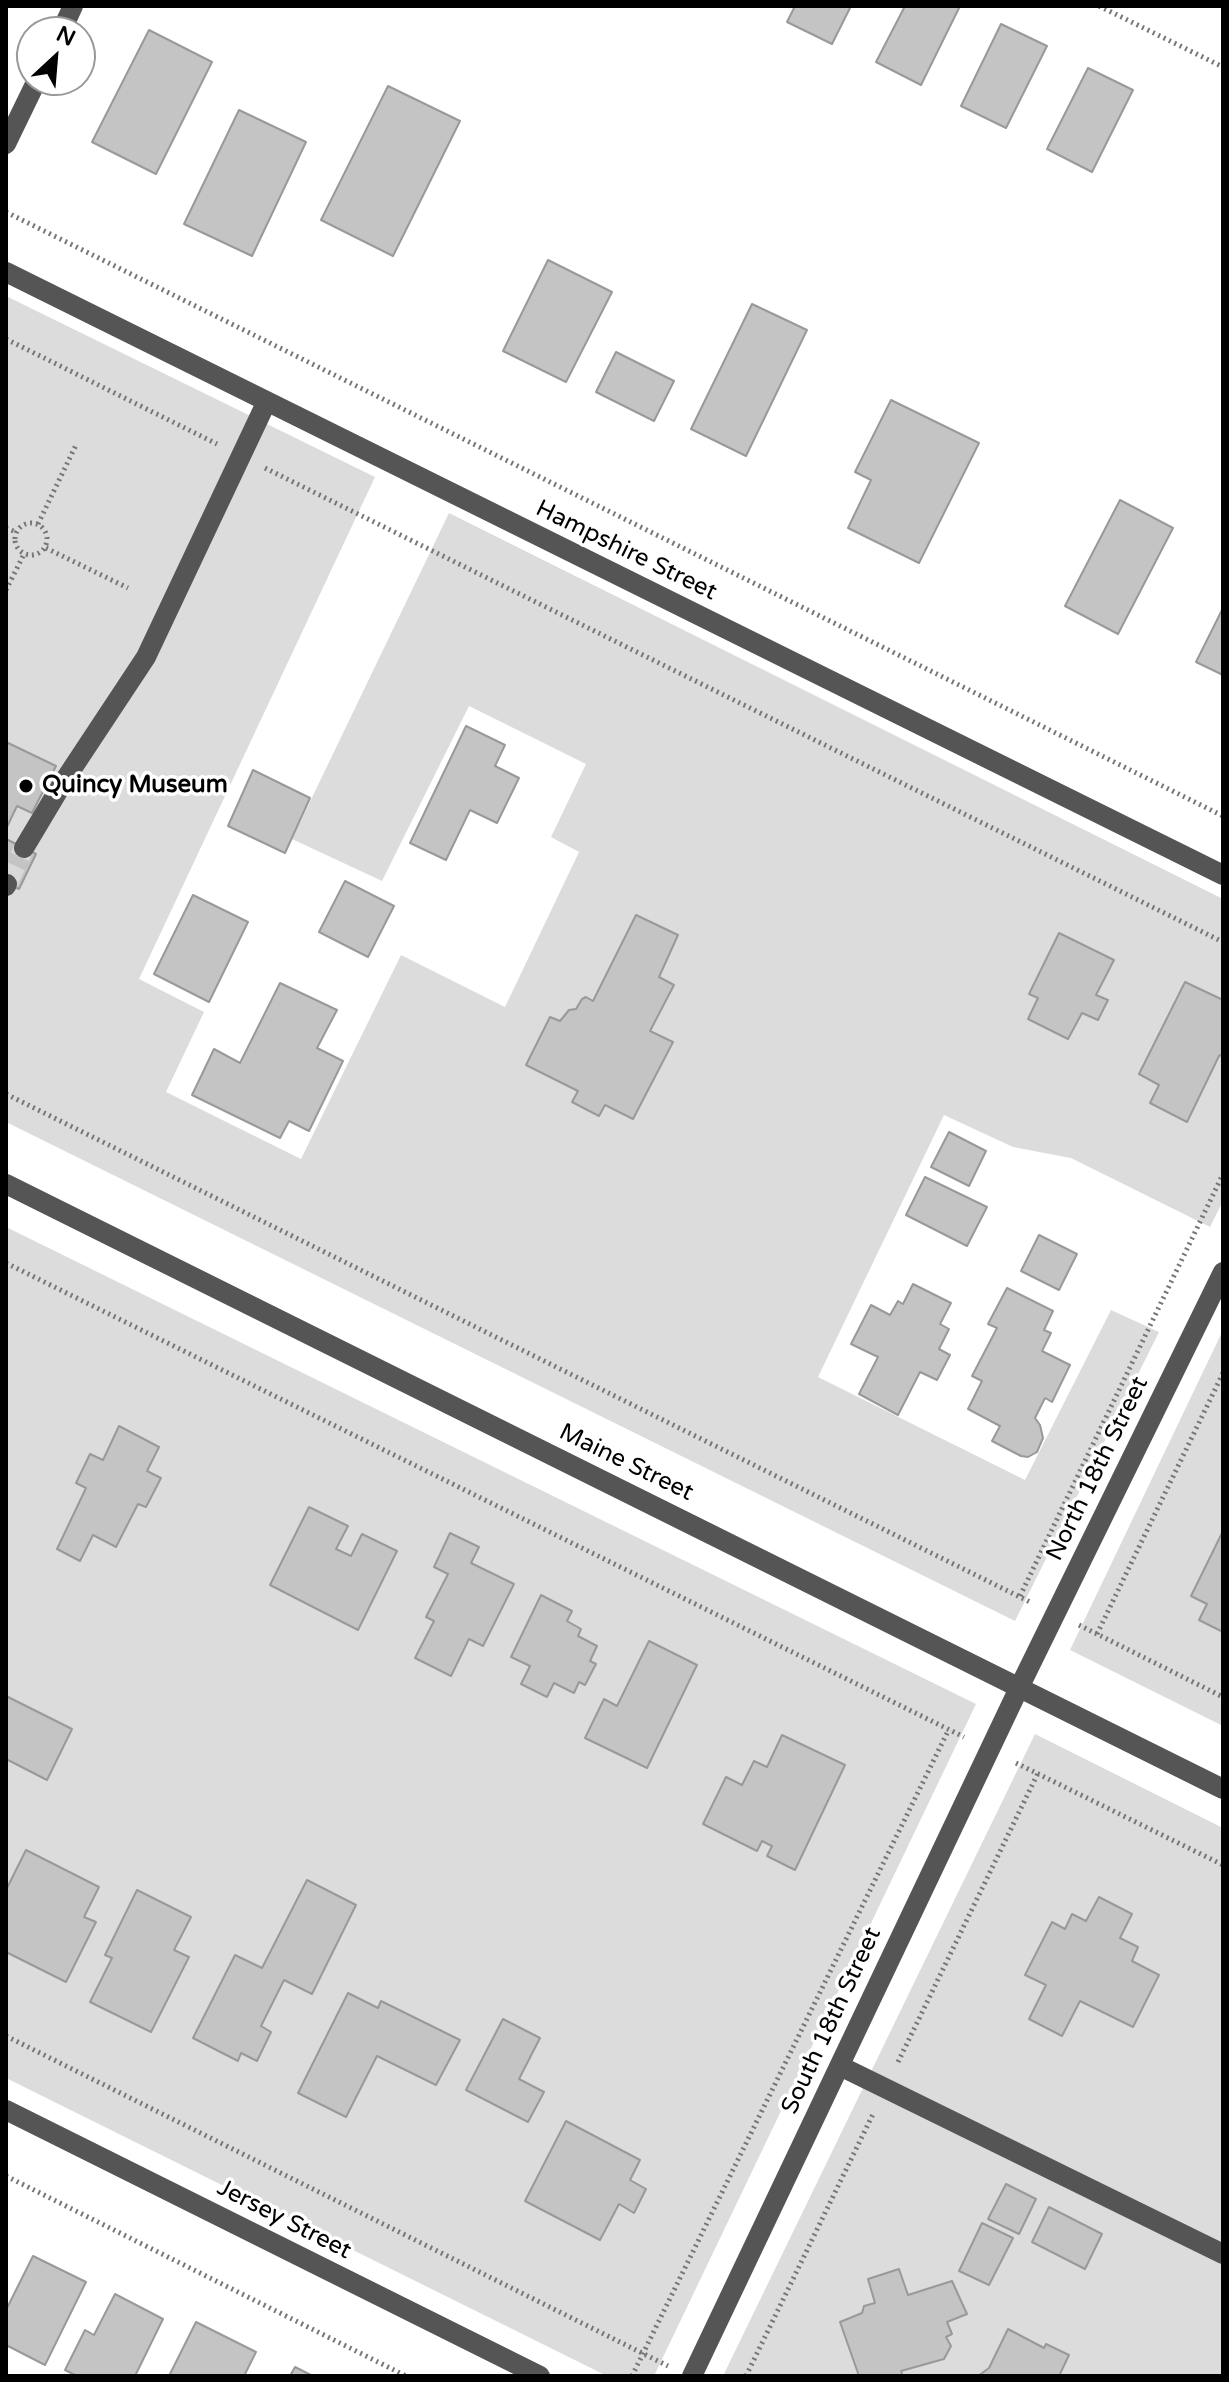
<!DOCTYPE html>
<html>
<head>
<meta charset="utf-8">
<style>
	body { margin:0 }
	#map { position:relative; width:1229px; height:2382px; overflow:hidden; background:#fff; font-family:"Varela Round",sans-serif }
	canvas { display:block }
	.frame { position:absolute; inset:0; border:8px solid #000; pointer-events:none }
	.north { position:absolute; left:16px; top:16px; width:80px; height:80px; box-sizing:border-box; background:#fff; border:2px solid #999; border-radius:50%; rotate:26deg; font-size:22px; font-weight:700; line-height:32px; text-align:center; color:#000 }
	.north::after { content:''; display:block; margin:auto; width:28px; height:36px; background:#000; clip-path:polygon(50% 0,100% 100%,50% 72%,0 100%) }
</style>
</head>
<body>
<div id="map">
<canvas width="1229" height="2382"></canvas>
<div class="frame"></div>
<div class="north">N</div>
</div>
<script>
const ctx = document.querySelector('canvas').getContext('2d');
ctx.lineJoin = 'round';
function fillPath(path, color) { ctx.fillStyle = color; ctx.fill(path, 'evenodd'); }
function strokePath(path, color, width, dash) { ctx.strokeStyle = color; ctx.lineWidth = width; ctx.lineCap = dash ? 'butt' : 'round'; ctx.setLineDash(dash || []); ctx.stroke(path); }
function label(font, color, halo, rows, align = 'center') {
  ctx.font = font + ' "Varela Round",sans-serif'; ctx.lineWidth = 7; ctx.setLineDash([]); ctx.textBaseline = 'middle'; ctx.strokeStyle = halo; ctx.fillStyle = color; for (const [text, x, y, turn = 0] of rows) {
    ctx.save(); ctx.translate(x, y); ctx.rotate((+turn || 0) * Math.PI / 180); ctx.textAlign = isNaN(turn) ? turn : align; if (halo) ctx.strokeText(text, 0, 0); ctx.fillText(text, 0, 0); ctx.restore();
  }
}
const green = new Path2D(`
	M6 296 375 477 139 979 204 1012 166 1092 301 1159 401 955 505 1007 579 852 551 837 586 764 469 706 382 881 292 839 449 513 1223 899V1201L1210 1227 1071 1158 1013 1147 944 1115 818 1377 1025 1480 1111 1310 1159 1332 1015 1621 6 1122Z
	M6 1227 976 1704 654 2376H607L6 2078Z
	M1223 1330V1726L1070 1650Z
	M1035 1734 1223 1828V2376H723Z`);
const building = new Path2D(`
	M795 6H851L832 44 787 22Z
	M905 6H960L921 85 876 62Z
	M1001 24 1047 46 1006 128 961 106Z
	M149 30 212 62 156 174 92 142Z
	M1088 68 1133 90 1092 172 1047 149Z
	M388 86 460 121 393 256 321 220Z
	M239 110 306 142 252 256 184 224Z
	M548 260 612 292 566 382 503 351Z
	M752 304 807 330 746 456 691 429Z
	M616 352 674 381 654 421 596 392Z
	M891 400 979 443 919 563 848 528 871 480 855 472Z
	M1120 500 1173 528 1118 634 1065 606Z
	M1223 608V675L1196 662Z
	M466 726 505 745 495 766 519 778 497 823 470 810 446 860 410 843Z
	M6 742 56 766 32 813 17 806 6 829Z
	M253 770 310 798 285 853 228 826Z
	M6 839 36 854 19 889 6 883Z
	M345 881 394 906 368 957 319 932Z
	M193 895 248 922 209 1002 154 974Z
	M636 915 678 935 659 977 674 985 650 1031 673 1042 633 1119 605 1105 599 1116 572 1102 578 1091 526 1065 550 1017 560 1021 569 1010 576 1009 582 999 586 997 593 1001Z
	M1059 933 1114 960 1096 995 1108 1000 1098 1020 1082 1013 1068 1039 1028 1019 1038 998 1029 994Z
	M1185 982 1223 1000V1054L1219 1056 1187 1122 1150 1103 1159 1085 1139 1074Z
	M280 983 337 1010 317 1048 343 1061 309 1131 289 1121 280 1138 192 1095 214 1049 240 1063Z
	M949 1132 986 1151 969 1186 931 1167Z
	M925 1177 987 1207 967 1246 906 1215Z
	M1039 1235 1077 1254 1059 1290 1021 1271Z
	M913 1284 951 1303 940 1324 949 1329 939 1349 950 1355 937 1380 920 1372 898 1415 859 1394 878 1357 851 1344 871 1305 890 1315 898 1301 903 1304Z
	M1007 1288 1053 1311 1044 1330 1051 1333 1042 1351 1070 1365 1052 1402 1045 1398 1035 1418 1040 1425 1043 1438 1037 1452 1028 1457 1021 1456 992 1441 1000 1426 968 1409 982 1381 972 1376 997 1328 988 1324Z
	M119 1426 159 1447 147 1471 161 1478 146 1507 138 1504 116 1547 93 1535 80 1561 57 1549 86 1488 76 1483 90 1454 103 1460Z
	M309 1507 348 1526 336 1549 351 1556 362 1534 397 1551 358 1630 270 1585Z
	M450 1533 479 1547 471 1563 514 1584 483 1646 469 1639 451 1676 415 1658 434 1621 426 1617 448 1574 434 1567Z
	M1222 1533H1223V1632L1199 1620 1207 1604 1191 1596Z
	M541 1595 572 1611 567 1621 581 1629 578 1636 597 1646 590 1661 596 1664 585 1685 579 1682 574 1693 554 1683 547 1697 521 1684 530 1666 511 1657Z
	M649 1641 697 1665 647 1768 585 1738 604 1699 617 1706Z
	M6 1696 72 1729 47 1780 6 1759Z
	M782 1735 845 1765 795 1870 767 1856 772 1846 762 1841 757 1851 703 1824 726 1777 742 1785 754 1761 767 1767Z
	M26 1850 99 1887 84 1917 96 1922 66 1982 6 1952V1890Z
	M307 1880 356 1905 312 1994 284 1980 261 2026 271 2032 257 2061 241 2053 238 2061 193 2038 235 1955 262 1968Z
	M137 1890 191 1917 174 1950 189 1957 151 2032 90 2002 112 1958 105 1955Z
	M1099 1897 1132 1914 1120 1938 1138 1947 1132 1961 1159 1975 1133 2027 1080 2001 1062 2036 1029 2019 1046 1985 1025 1975 1052 1922 1065 1929 1072 1914 1086 1921Z
	M348 1993 378 2008 381 2001 460 2040 436 2085 377 2056 346 2117 298 2093Z
	M503 2019 540 2038 519 2079 544 2092 528 2122 466 2090Z
	M566 2121 640 2160 630 2180 646 2189 634 2213 619 2204 600 2240 525 2201Z
	M1006 2184 1036 2199 1019 2234 988 2219Z
	M1049 2207 1102 2234 1085 2269 1032 2242Z
	M982 2223 1013 2238 989 2285 959 2271Z
	M33 2256 86 2282 45 2365 6 2345V2310Z
	M899 2269 908 2295 952 2281 967 2314 947 2322 952 2334 946 2337 951 2346 944 2359 901 2371 903 2376H859L840 2322 862 2313 864 2306 875 2303 868 2279Z
	M115 2294 163 2319 135 2376H77L65 2370 85 2330 94 2335Z
	M196 2322 256 2352 244 2376H169Z
	M1008 2329 1044 2348 1046 2344 1069 2355 1059 2376H978L989 2368Z
	M295 2367 313 2376H290Z`);
const minorTunnel = new Path2D(`
	M7 884 24 848`);
const path = new Path2D(`
	M1099 6 1223 67
	M6 212 1223 816
	M6 339 217 444
	M265 468 1223 942
	M15 539a16 16 0 1 1 32 0a16 16 0 1 1-32 0Z
	M38 524 76 445
	M6 528 16 532
	M46 548 128 588
	M6 590 24 554
	M6 1094 1030 1602
	M6 1263 964 1737
	M1020 1596 1223 1174
	M1079 1625 1223 1697
	M1097 1634 1223 1373
	M1016 1763 1223 1865
	M6 2036 668 2366
	M898 2062 1038 1773
	M6 2176 406 2376
	M632 2376 949 1729
	M746 2376 873 2114`);
const minor = new Path2D(`
	M61 32 73 6
	M6 144 37 80
	M6 272 1223 875
	M24 848 64 781 146 657 266 403
	M6 886 7 884
	M6 1184 1223 1789
	M840 2066 1223 2254
	M6 2110 540 2376
	M692 2376 1019 1688 1223 1272`);
const markers = [
	[26,786,8,"#000"]
];
const streetNames = [
	["Hampshire Street",626,551,26],
	["Maine Street",626,1463,26],
	["North 18th Street",1098,1469,-64],
	["South 18th Street",832,2021,-65],
	["Jersey Street",284,2220,27]
];
const poiNames = [
	["Quincy Museum",42,786]
];
fillPath(green, '#dcdcdc');
fillPath(building, '#c4c4c4');
strokePath(building, '#999', 2);
strokePath(minorTunnel, '#d9d9d9', 20, [20, 10]);
strokePath(path, '#777', 5, [2, 4]);
strokePath(minor, '#555', 20);
for (const [x, y, r, color] of markers) { const dot = new Path2D(); dot.arc(x, y, r, 0, 2 * Math.PI); ctx.fillStyle = color; ctx.fill(dot); strokePath(dot, '#fff', 3); }
label('24px', '#000', '#fff', streetNames);
label('bold 24px', '#000', '#fff', poiNames, 'left');
</script>
</body>
</html>
